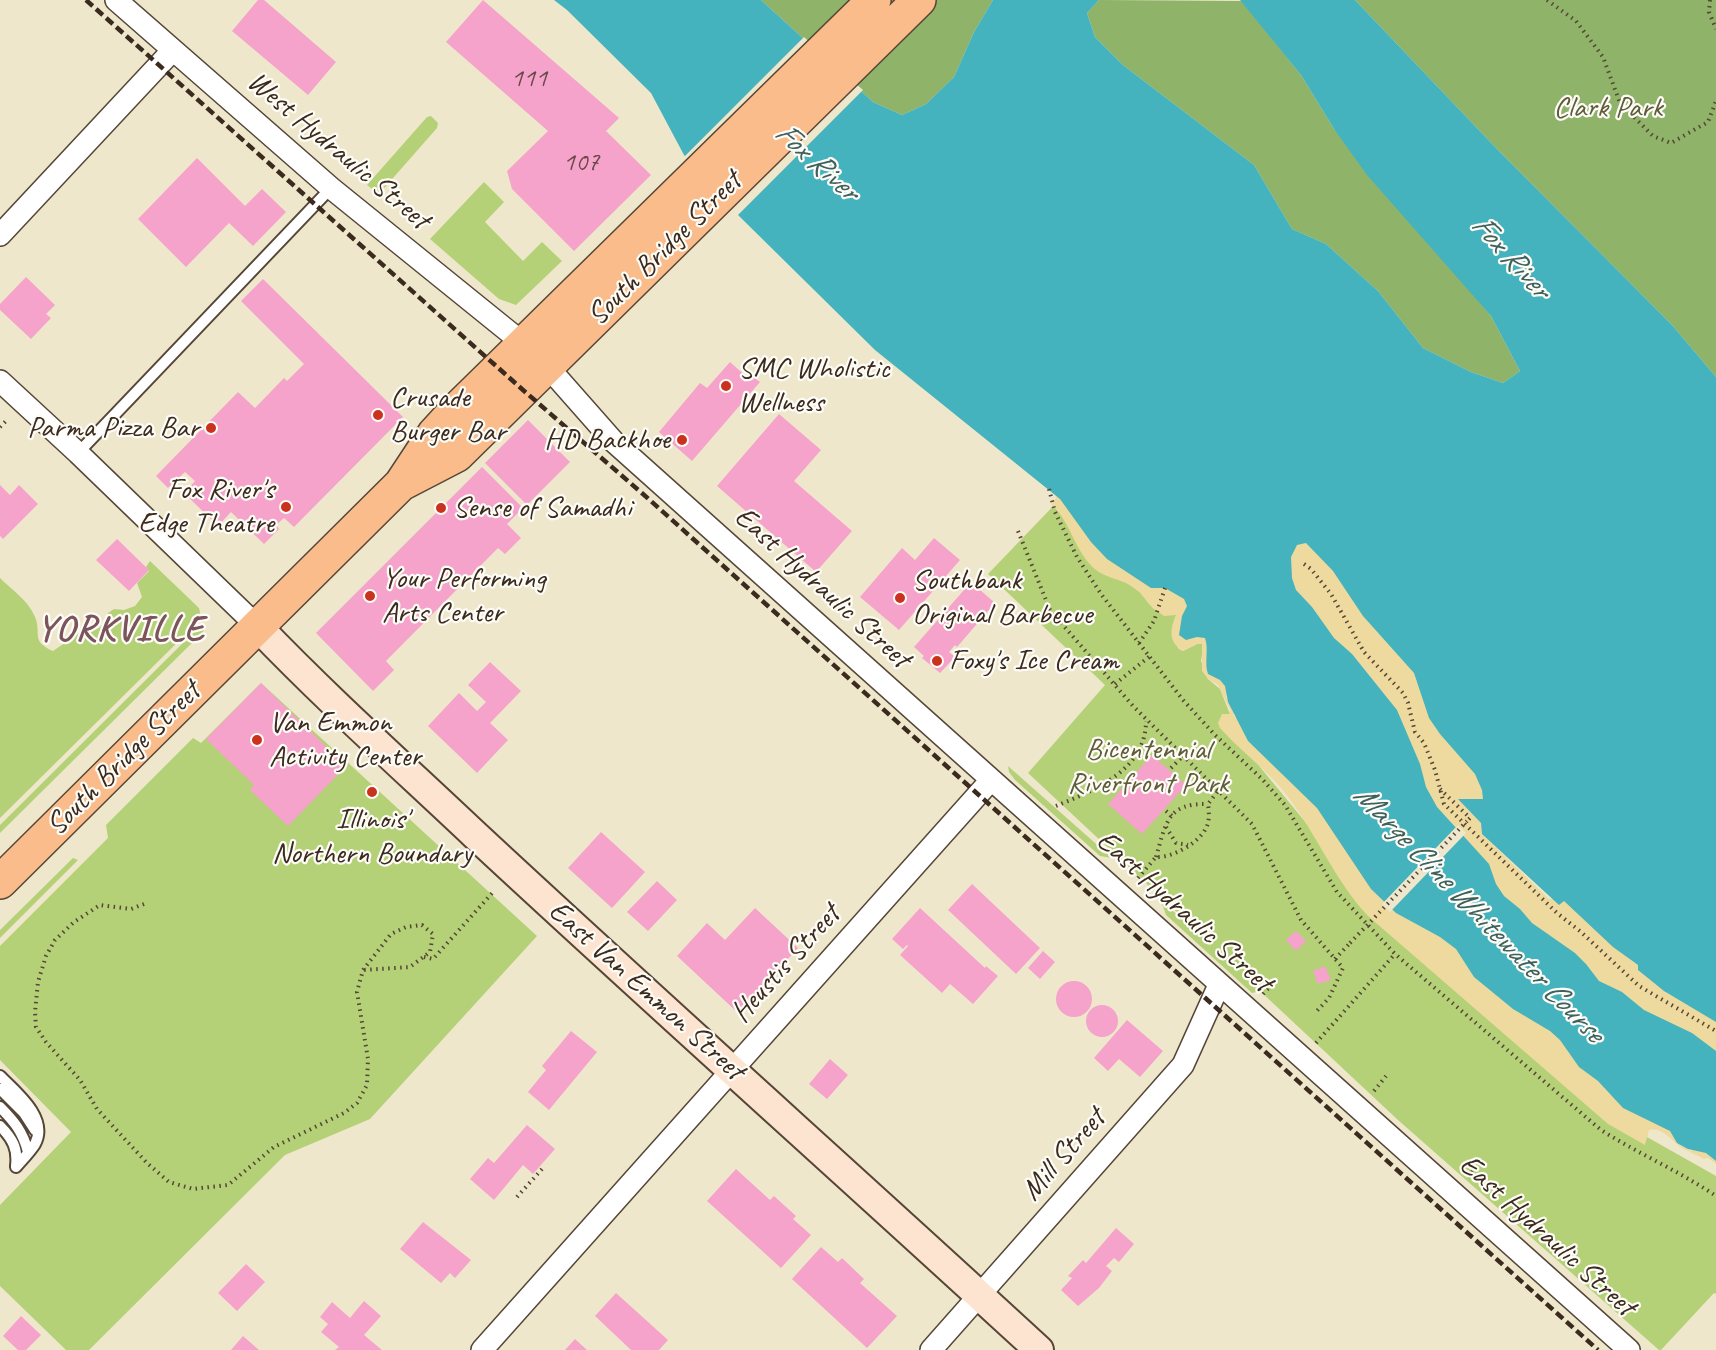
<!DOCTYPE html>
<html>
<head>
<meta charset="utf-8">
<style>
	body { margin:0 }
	canvas { display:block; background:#efe7cc }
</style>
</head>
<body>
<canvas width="1716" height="1350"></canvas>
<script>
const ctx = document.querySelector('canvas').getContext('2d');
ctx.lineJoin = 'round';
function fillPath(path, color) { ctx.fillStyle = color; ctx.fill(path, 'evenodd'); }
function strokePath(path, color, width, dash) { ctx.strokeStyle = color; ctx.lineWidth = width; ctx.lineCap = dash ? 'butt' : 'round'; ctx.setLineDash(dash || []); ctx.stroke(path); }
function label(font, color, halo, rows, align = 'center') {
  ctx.font = font + ' Caveat,sans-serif'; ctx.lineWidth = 4.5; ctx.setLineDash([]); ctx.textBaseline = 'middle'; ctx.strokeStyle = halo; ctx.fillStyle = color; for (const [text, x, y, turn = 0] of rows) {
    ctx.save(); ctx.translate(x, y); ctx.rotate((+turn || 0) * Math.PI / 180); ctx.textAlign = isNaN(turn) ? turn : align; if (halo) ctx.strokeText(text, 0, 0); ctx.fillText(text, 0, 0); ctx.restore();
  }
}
const green = new Path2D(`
	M431 116 438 123 437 128 379 194 367 185 427 117Z
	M484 182 504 202 485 222 523 261 542 242 562 261 516 305 499 299 430 239Z
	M1060 499 1124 581 1140 592 1154 609 1177 615 1172 638 1179 649 1183 651 1197 644 1202 643 1203 649 1201 661 1208 679 1220 689 1230 714 1260 767 1369 899 1624 1124 1716 1176V1294L1714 1293 1661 1350H1659L1398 1120 1260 991 1252 993 1166 915 1161 901 1208 941 1028 773 1105 685 988 574Z
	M150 561 199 608 200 612 197 623 0 818V578C11 589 29 601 35 617 42 634 30 641 53 651L82 631 99 628 105 622 108 613 114 609 124 610 135 606 142 597 137 583 149 571 146 567Z
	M202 624 206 627 202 633 0 833V825Z
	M261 683 537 936 370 1119 285 1155 89 1350H66L0 1286V1205L71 1132 0 1060V946L108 838 106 825 193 738 201 743Z
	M1008 766 1112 858 1100 856 1015 780 1009 772Z
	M73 858 78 860 0 938V930Z`);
const forest = new Path2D(`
	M761 0H993L974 32 954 77 926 104 902 115 873 102Z
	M1099 0 1242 1 1301 75 1334 129 1491 316 1520 371 1503 383 1471 372 1423 348 1378 291 1326 244 1292 229 1254 165 1123 65 1095 37 1087 13Z
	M1355 0H1716V377L1672 325 1496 148Z`);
const sand = new Path2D(`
	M1053 486 1177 584 1206 633 1208 674 1225 682 1228 691 1226 697 1235 712 1233 715 1275 757 1401 906 1542 1016 1670 1131 1690 1151 1700 1146 1716 1159V1164L1708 1158 1704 1159C1697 1155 1689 1152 1682 1148 1671 1141 1663 1127 1649 1130L1645 1145 1608 1124 1368 916C1335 881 1317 835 1288 797 1269 771 1241 752 1220 728L1218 723 1222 714H1230V710L1218 685 1208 679 1202 671V644H1197L1183 651C1168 642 1170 629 1176 615L1164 616C1159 612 1153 609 1149 604 1144 598 1141 592 1133 587 1122 579 1108 579 1096 570 1075 553 1071 522 1051 504L1056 498Z
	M1272 489 1293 496 1489 782 1481 823 1482 834 1549 899H1564L1633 962 1647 968 1716 1014V1061L1677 1036 1543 942 1459 847 1294 595Z`);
const water = new Path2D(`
	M554 0H761L873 102 902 115 926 104 954 77 974 32 993 0H1099L1087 13 1095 37 1123 65 1254 165 1292 229 1326 244 1378 291 1423 348 1471 372 1503 383 1520 371 1491 316 1367 175 1334 129 1301 75 1240 0H1355L1496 148 1672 325 1716 377V1022L1664 991 1638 970V965L1613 947 1564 901 1559 905 1482 834 1481 823 1458 799H1483L1482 790 1475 774 1440 734 1429 718 1414 673 1363 616 1333 571 1306 543 1297 545 1291 557 1292 578 1296 590 1312 607 1334 638 1352 654 1397 710 1420 764 1426 787 1437 807 1489 864 1496 884 1504 896 1520 909 1532 923 1575 953 1586 964 1599 981 1622 992 1644 1010 1692 1033 1716 1051V1161L1706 1153 1688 1149 1677 1143 1670 1131 1623 1108 1598 1081 1579 1067 1560 1040 1550 1031 1513 1009 1474 977 1456 949 1440 937 1396 913 1371 889 1317 808 1248 741 1228 702 1225 686 1220 680 1208 674C1204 663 1209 650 1205 638L1197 637 1186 640 1179 635 1182 616 1187 606 1184 599 1165 588H1151L1107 559 1091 542 1060 499 875 350 739 216 684 155 651 93 567 10Z`);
const pier = new Path2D(`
	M804 37 863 90 736 217 683 158Z
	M1458 825 1466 833 1390 912 1382 904Z`);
const building = new Path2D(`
	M258 0H264L336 62 308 95 232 31Z
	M483 0 619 118 606 131 651 175 574 251 512 189 507 171 548 131 446 42Z
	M197 158 245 206 262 189 286 212 253 246 229 223 186 267 138 219Z
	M26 277 55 305 46 314 51 318 31 339 0 310V304Z
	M263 279 403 417 294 527 284 518 276 525 279 529 264 544 231 512 218 526 184 493 195 481 185 472 168 488 156 476 238 392 255 408 284 378 287 381 304 364 241 301Z
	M730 362 749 379 752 376 760 382 692 461 659 432 700 383 707 388Z
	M779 414 821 450 794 481 852 531 816 572 717 486Z
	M528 420 570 462 527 505 485 463Z
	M482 467 523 508 507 524 521 538 505 554 498 548 386 661 394 670 373 691 316 633Z
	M0 485 10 495 19 485 38 504 3 539 0 536Z
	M934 538 960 560 899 630 860 597 902 548 915 560Z
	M117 539 149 570 129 591 96 560Z
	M971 582 995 603 957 647 955 645 949 652 955 657 940 673 922 658 924 656 914 647Z
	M490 662 521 691 490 723 508 740 477 773 428 726 459 693 477 711 486 702 468 685Z
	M261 683 346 766 288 826 250 790 254 785 206 739Z
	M1152 755 1186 785 1142 834 1108 804Z
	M601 832 645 872 612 908 568 868Z
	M657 881 677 900 648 931 627 912Z
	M972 884 1040 948 1016 974 948 910Z
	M755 908 798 948 738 1013 677 956 707 923 725 940Z
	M920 908 985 968 986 966 998 976 973 1004 950 984 942 993 900 955 908 946 907 945 903 949 892 939Z
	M1296 931 1306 941 1296 951 1286 940Z
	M1043 951 1055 962 1040 979 1028 968Z
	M1325 966 1331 980 1318 984 1313 971Z
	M1056 999a18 18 0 1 1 36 0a18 18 0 1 1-36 0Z
	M1086 1021a16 16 0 1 1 32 0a16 16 0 1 1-32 0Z
	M1127 1020 1163 1051 1140 1077 1119 1059 1108 1071 1094 1058Z
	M571 1031 597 1052 549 1110 528 1092 546 1070 542 1066Z
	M830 1059 848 1075 827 1099 809 1084Z
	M527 1125 555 1149 533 1174 523 1165 494 1200 470 1179 488 1158 494 1163Z
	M736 1169 770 1200 774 1196 796 1216 793 1219 811 1235 781 1268 707 1201Z
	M423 1222 471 1260 455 1278 450 1273 441 1283 400 1249Z
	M1116 1228 1134 1244 1119 1262 1114 1258 1106 1266 1112 1271 1099 1288 1078 1306 1061 1290 1072 1278 1068 1276 1083 1260 1086 1263Z
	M821 1247 838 1262 842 1258 864 1279 860 1283 897 1316 867 1348 792 1279Z
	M246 1264 265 1282 237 1311 218 1293Z
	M616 1293 668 1340 659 1350H631L595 1316Z
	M364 1301 381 1316 364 1335 382 1350H335L339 1347 321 1332 328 1324 320 1317 332 1302 350 1318Z
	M21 1316 41 1335 26 1350H18L3 1336Z
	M243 1336 259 1350H231Z
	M575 1339 587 1350H565Z`);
const path = new Path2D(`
	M1547 0 1576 21 1603 57 1620 103 1653 136 1671 143 1708 122 1716 101
	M1710 0 1709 12 1716 29
	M0 427 6 421
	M1049 489 1055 512 1077 557 1101 594 1183 700 1215 735 1262 779 1285 805 1337 892 1395 954 1601 1130C1639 1154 1679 1171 1716 1196
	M1018 531 1050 610 1133 706 1252 824 1301 920 1343 968 1329 998 1315 1013
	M1304 564 1311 569 1331 594 1364 652 1403 693 1408 703 1415 732 1424 743 1435 770 1444 804 1557 913 1581 932 1639 986 1716 1031
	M1139 643 1154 621 1165 588
	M1115 684 1150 656
	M1171 768 1183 756
	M1440 789 1470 818 1467 821
	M1056 806C1095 790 1146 770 1146 721
	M1166 811 1172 816
	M1166 827 1176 843 1188 845
	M1156 857C1166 823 1167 803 1208 804
	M1138 878 1156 857C1172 858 1199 843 1206 828 1210 821 1209 811 1208 804L1218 791
	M144 904 131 909 100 905 74 922 55 940 46 956 38 982 35 1012 36 1027 46 1042 80 1080 97 1109 147 1163 169 1182 193 1189 228 1185 274 1147 344 1113 357 1103 367 1085 368 1059 357 992 363 970 391 934 406 927 422 925 433 934 430 952 410 967 363 970
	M424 957 433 959 494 891
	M1335 959 1350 943
	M1263 994 1277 979
	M1316 1043 1395 954
	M1374 1091 1386 1076
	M1468 1177 1477 1166
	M517 1197 542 1169 540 1167`);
const lane = new Path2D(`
	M78 453 331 188
	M0 1076C16 1092 49 1118 35 1144 30 1152 22 1160 16 1167
	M0 1089 24 1113 35 1130
	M0 1107C14 1121 23 1132 28 1152
	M0 1126C13 1139 18 1149 16 1166`);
const street = new Path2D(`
	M116 0 331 188 524 344
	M0 235 173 50
	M547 366 614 442 1629 1350
	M0 381 78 453 258 627
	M482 1350 991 780
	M931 1350 1183 1065 1219 985`);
const secondary = new Path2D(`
	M258 627C327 699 402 766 474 834 661 1008 851 1177 1039 1350`);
const highway = new Path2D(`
	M403 483 457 455 919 0
	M0 882 401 484 434 434 456 410 874 0`);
const rail = new Path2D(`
	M86 0 523 390 643 494 1598 1350`);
const pathBridge = new Path2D(`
	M1350 943 1467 821`);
const markers = [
	[726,386,6,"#c8321e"],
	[378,415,6,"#c8321e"],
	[211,428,6,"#c8321e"],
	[682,440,6,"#c8321e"],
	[286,507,6,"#c8321e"],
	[441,508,6,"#c8321e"],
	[370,596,6,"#c8321e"],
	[900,598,6,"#c8321e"],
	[937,661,6,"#c8321e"],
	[257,740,6,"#c8321e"],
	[372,792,6,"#c8321e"]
];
const numberNames = [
	["111",529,79],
	["107",581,163]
];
const parkNames = [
	["Clark Park",1608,108],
	["Bicentennial",1148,750],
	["Riverfront Park",1148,784]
];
const streetNames = [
	["West Hydraulic Street",338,151,40],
	["South Bridge Street",665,249,-45],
	["East Hydraulic Street",822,588,42],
	["South Bridge Street",124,759,-45],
	["East Hydraulic Street",1184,912,42],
	["Heustis Street",786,964,-48],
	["East Van Emmon Street",646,991,42],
	["Mill Street",1064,1155,-49],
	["East Hydraulic Street",1547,1236,42]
];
const poiNames = [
	["SMC Wholistic",738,369],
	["Wellness",738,403],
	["Crusade",390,398],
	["Burger Bar",390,432],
	["Parma Pizza Bar",199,428,"right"],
	["HD Backhoe",670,440,"right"],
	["Fox River's",274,490,"right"],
	["Edge Theatre",274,524,"right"],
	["Sense of Samadhi",453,508],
	["Your Performing",382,579],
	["Arts Center",382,613],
	["Southbank",912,581],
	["Original Barbecue",912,615],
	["Foxy's Ice Cream",949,661],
	["Van Emmon",269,723],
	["Activity Center",269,757],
	["Illinois'",372,820,"center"],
	["Northern Boundary",372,854,"center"]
];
const waterNames = [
	["Fox River",816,162,42],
	["Fox River",1510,257,48],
	["Marge Cline Whitewater Course",1478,914,46]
];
const districtNames = [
	["YORKVILLE",121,631]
];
fillPath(green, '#b4d177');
fillPath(forest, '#8fb368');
fillPath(sand, '#eeda9e');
fillPath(water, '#44b3be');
fillPath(pier, '#efe7cc');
fillPath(building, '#f5a3cb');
strokePath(lane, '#564638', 14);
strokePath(street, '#564638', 24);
strokePath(secondary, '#564638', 32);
strokePath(highway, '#564638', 36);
strokePath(path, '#564638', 4, [1.5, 4.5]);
strokePath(lane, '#fff', 10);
strokePath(street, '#fff', 21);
strokePath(secondary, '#fde4d0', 28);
strokePath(highway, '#f9bc8a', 33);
strokePath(rail, '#3b2a1e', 4.5, [9, 4.5]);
strokePath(pathBridge, '#564638', 4, [1.5, 4.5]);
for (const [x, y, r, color] of markers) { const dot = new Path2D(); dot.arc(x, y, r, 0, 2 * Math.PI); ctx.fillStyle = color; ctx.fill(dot); strokePath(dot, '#fdfcf7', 2); }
label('27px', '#6a4849', null, numberNames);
label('30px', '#5f5c39', '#fdfcf7', parkNames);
label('30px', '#3b2a1e', '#fdfcf7', streetNames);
label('30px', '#3b2a1e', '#fdfcf7', poiNames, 'left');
label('italic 32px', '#3f615e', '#fdfcf7', waterNames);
ctx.letterSpacing = '1.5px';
label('bold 36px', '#7c545b', '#fdfcf7', districtNames);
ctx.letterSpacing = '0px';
</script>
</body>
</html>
